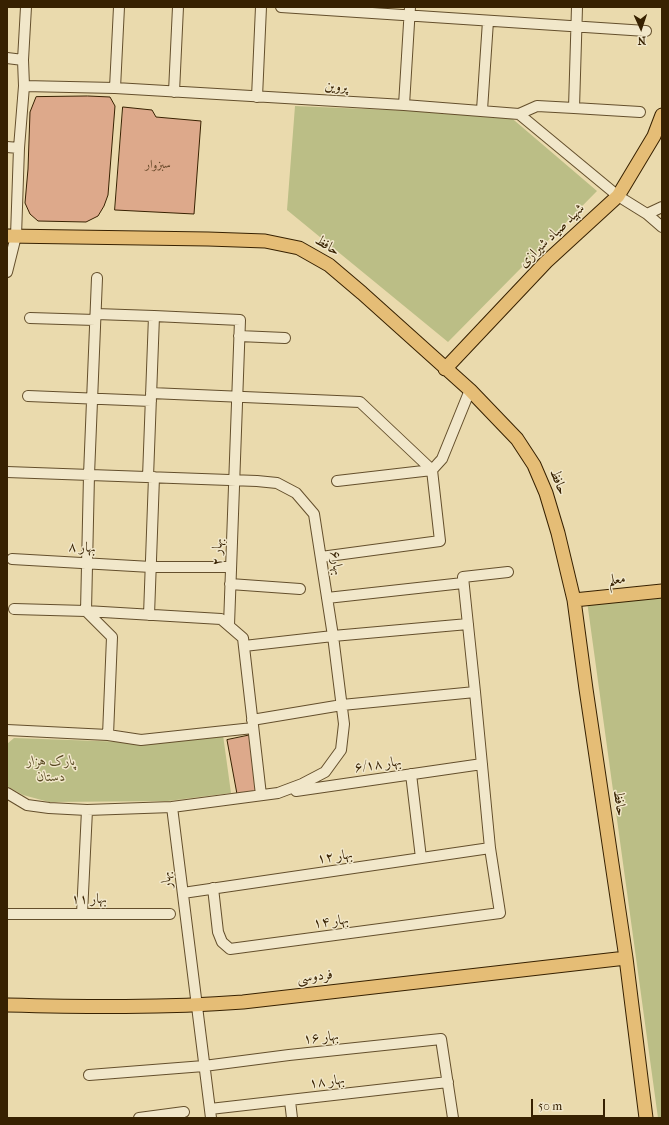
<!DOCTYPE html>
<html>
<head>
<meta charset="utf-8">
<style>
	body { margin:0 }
	#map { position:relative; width:669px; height:1125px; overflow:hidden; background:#eadaad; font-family:"IM FELL French Canon",serif }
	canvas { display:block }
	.frame { position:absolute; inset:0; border:8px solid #372101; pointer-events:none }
	.north { position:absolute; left:621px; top:8px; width:40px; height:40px; -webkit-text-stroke:3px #f1e7ca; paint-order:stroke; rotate:177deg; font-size:11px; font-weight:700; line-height:16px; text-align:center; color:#372101 }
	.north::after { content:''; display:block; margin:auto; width:14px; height:18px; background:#372101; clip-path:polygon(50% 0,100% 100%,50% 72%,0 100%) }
	.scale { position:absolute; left:531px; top:1099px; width:74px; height:18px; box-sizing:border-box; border:2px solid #372101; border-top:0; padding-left:5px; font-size:12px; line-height:14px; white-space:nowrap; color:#372101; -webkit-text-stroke:3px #f1e7ca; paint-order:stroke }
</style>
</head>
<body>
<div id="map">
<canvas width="669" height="1125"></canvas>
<div class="frame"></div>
<div class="north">N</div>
<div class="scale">50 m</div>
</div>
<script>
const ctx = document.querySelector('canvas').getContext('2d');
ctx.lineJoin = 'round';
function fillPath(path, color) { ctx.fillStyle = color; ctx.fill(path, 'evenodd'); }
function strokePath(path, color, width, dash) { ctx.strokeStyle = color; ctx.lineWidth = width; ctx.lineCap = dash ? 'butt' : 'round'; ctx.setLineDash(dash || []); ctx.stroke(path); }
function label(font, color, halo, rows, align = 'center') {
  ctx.font = font + ' "IM FELL French Canon",Amiri,serif'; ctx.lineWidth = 3; ctx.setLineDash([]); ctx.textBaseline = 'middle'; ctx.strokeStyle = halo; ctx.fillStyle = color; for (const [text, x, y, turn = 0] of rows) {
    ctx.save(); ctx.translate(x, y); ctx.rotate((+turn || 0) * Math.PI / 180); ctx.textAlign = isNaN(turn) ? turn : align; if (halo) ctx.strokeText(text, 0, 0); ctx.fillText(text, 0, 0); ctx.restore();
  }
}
const green = new Path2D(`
	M295 106 508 115 597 191 448 342 287 210Z
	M662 592V1118H658L587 601Z
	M223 735 231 793 168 801 49 802 23 795 7 786V744L14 738 126 742Z`);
const building = new Path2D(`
	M88 96 110 97 115 106 108 195 104 206 98 216 86 222 38 221 30 214 25 203 28 169 30 112 36 97Z
	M123 107 152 110 156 117 201 121 194 214 115 210Z
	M251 735 258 793 237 794 227 740Z`);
const minor = new Path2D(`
	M281 7 646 31
	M577 7 574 108 640 112
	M7 58 23 60
	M24 86 115 88 404 105 519 114 618 196 647 214 662 227
	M115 88 119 7
	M174 92 178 7
	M257 97 261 7
	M404 105 410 7
	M482 110 488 21
	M519 114 537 106 574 108
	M7 147 19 148
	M647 214 662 207
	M7 272 16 236 19 148 24 86 23 60 26 7
	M96 314 154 316 148 477
	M154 316 240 320 229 625
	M30 318 95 320
	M239 336 285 338
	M151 393 360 402 432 470 337 481
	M28 396 151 401
	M7 472 257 481 277 483 296 493 314 514 333 636 344 724 341 750 325 772 302 784 278 793 172 807
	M321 557 440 541 432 470 442 459 470 390
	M12 559 151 567H231
	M230 584 300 589
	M327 598 463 583
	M14 609 86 611 221 619 243 638 261 795
	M149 615 154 477
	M244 646 333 636 468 624
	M252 720 342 705 475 692 463 577 508 572
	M7 730 108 735 112 637 86 611 89 475 97 278
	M108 735 141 740 253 728
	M411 774 421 858
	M296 791 482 764
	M7 793 27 805 49 808 87 810 172 807 211 1118
	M213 888 218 932 222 942 230 949 500 913 490 848 475 692
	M183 893 490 848
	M7 914H170
	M82 914 87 810
	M89 1075 204 1066 289 1055 441 1039 453 1118
	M290 1101 292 1118
	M210 1109 448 1082
	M139 1118 184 1112`);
const major = new Path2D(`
	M7 236 208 239 265 241 299 248 329 265 362 293 470 390 517 439 534 465 546 493 558 533 574 600 586 689 626 958 646 1118
	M445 369 546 262 618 196 654 136 662 115
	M574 600 662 591
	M7 1005C86 1007 164 1008 243 1002L626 958`);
const numberNames = [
	["سبزوار",158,165]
];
const streetNames = [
	["پروین",336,87,3],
	["شهید صیاد شیرازی",552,236,-44],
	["حافظ",327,246,31],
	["حافظ",558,482,69],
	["بهار ۸",82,548,3],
	["بهار ۲",218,552,-88],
	["بهار۶",336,563,81],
	["معلم",617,580,-6],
	["بهار ۶/۱۸",378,765,-8],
	["حافظ",619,803,82],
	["بهار ۱۲",335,857,-8],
	["بهار",167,880,-97],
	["بهار ۱۱",89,900],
	["بهار ۱۴",331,922,-7],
	["فردوسی",315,977,-7],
	["بهار ۱۶",321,1038,-6],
	["بهار ۱۸",327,1082,-7]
];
const parkNames = [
	["پارک هزار",51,762],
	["دستان",51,778]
];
fillPath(green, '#bbbe86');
fillPath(building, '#dda98b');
strokePath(building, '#372101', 1);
strokePath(minor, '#644f2c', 12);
strokePath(major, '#372101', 15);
strokePath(minor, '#f1e7ca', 10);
strokePath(major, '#e5bd76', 13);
label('12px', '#604324', null, numberNames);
label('14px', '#372101', '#f1e7ca', streetNames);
label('italic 14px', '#584822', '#f1e7ca', parkNames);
</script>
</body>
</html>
